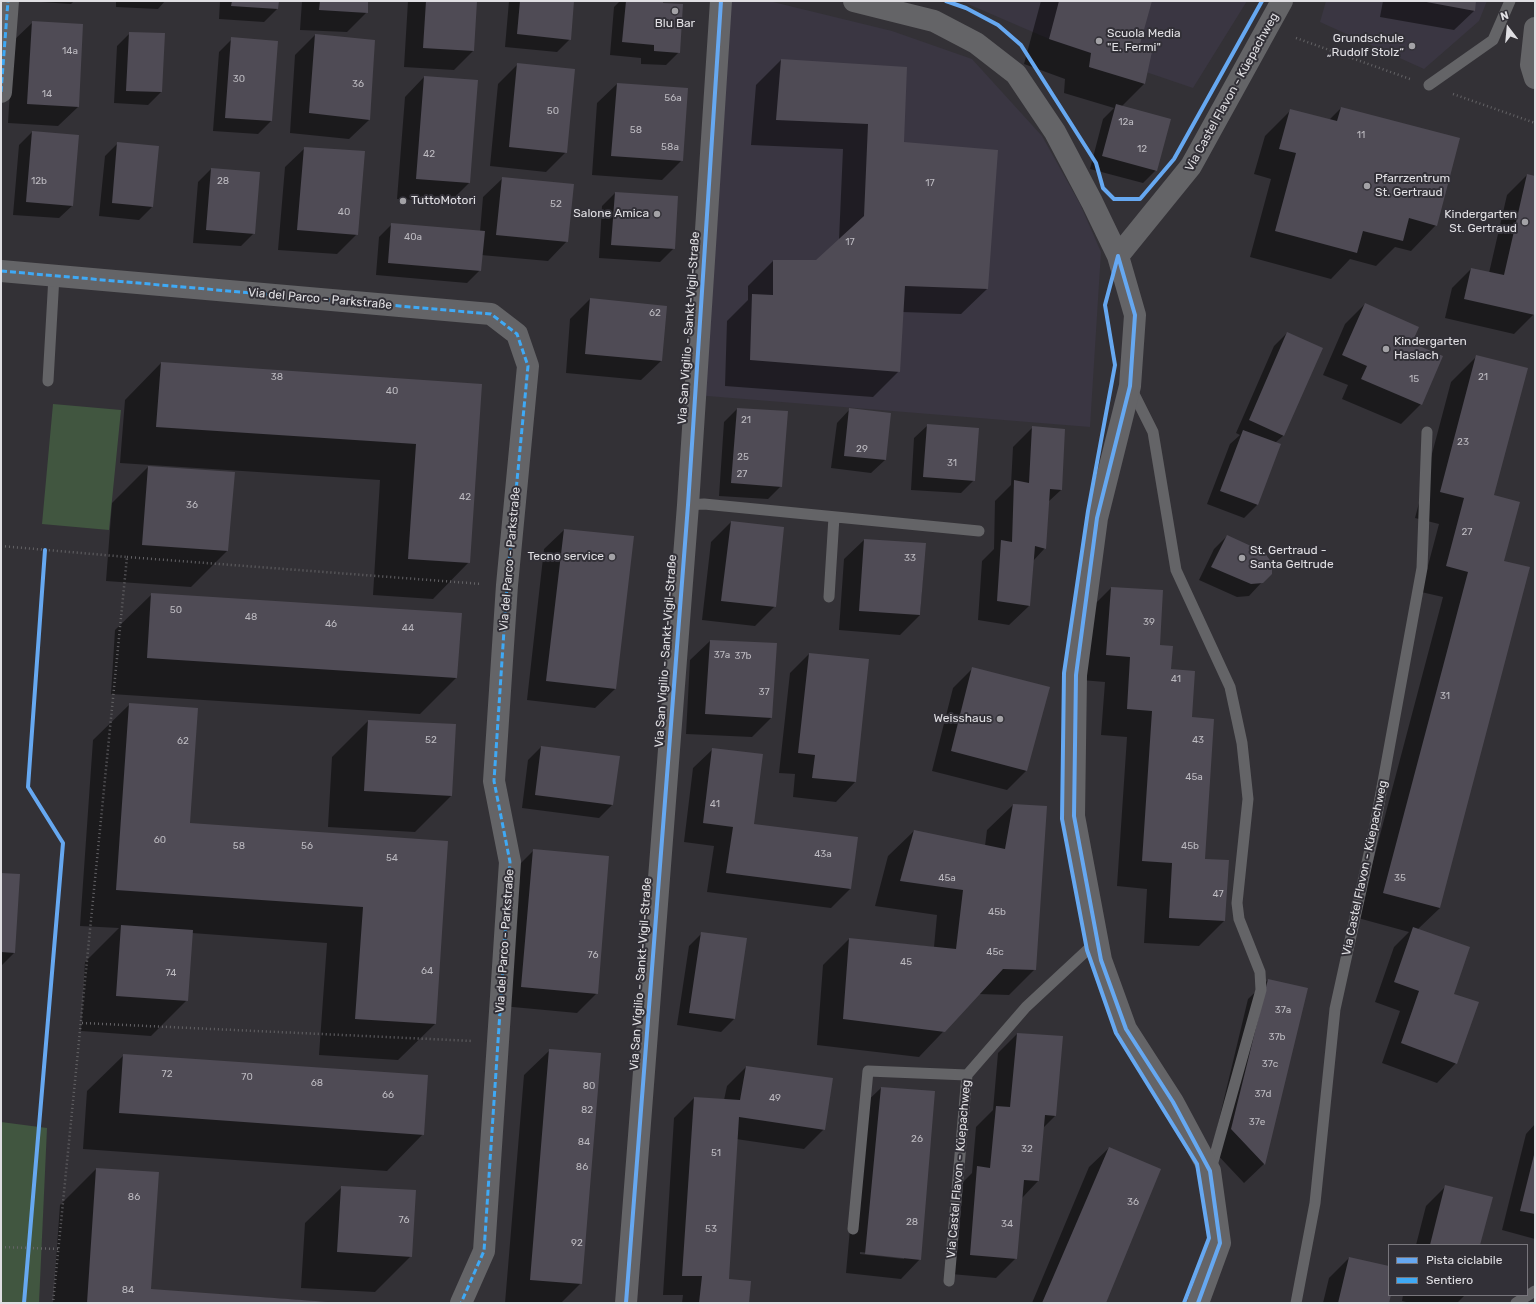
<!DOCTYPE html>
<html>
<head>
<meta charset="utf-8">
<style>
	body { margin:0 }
	#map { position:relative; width:1536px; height:1304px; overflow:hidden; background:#333136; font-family:Rubik,sans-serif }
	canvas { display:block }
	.frame { position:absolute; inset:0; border:2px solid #e0dfe3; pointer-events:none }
	.legend { position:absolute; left:1388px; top:1244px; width:140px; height:52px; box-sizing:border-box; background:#323037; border:1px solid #78767c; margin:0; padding:5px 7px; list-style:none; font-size:12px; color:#e0dfe3 }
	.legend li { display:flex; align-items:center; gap:8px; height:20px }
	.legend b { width:20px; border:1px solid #78767c }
	.north { position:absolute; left:1488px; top:8px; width:40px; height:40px; -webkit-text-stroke:3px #323037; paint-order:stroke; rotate:344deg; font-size:11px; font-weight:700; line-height:16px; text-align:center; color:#e0dfe3 }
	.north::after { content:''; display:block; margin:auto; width:14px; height:18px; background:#e0dfe3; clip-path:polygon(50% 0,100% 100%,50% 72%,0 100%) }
</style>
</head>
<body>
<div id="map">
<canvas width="1536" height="1304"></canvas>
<div class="frame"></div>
<ul class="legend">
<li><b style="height:5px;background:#66a8f1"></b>Pista ciclabile</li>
<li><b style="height:5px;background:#3fa9f5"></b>Sentiero</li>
</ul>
<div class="north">N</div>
</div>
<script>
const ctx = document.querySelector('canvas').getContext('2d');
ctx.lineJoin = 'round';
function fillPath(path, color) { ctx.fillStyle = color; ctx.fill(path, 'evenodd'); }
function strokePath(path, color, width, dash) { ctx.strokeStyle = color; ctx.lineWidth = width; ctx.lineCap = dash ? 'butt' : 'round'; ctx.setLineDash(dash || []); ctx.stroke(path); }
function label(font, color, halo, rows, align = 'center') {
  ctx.font = font + ' Rubik,sans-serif'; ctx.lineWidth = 4; ctx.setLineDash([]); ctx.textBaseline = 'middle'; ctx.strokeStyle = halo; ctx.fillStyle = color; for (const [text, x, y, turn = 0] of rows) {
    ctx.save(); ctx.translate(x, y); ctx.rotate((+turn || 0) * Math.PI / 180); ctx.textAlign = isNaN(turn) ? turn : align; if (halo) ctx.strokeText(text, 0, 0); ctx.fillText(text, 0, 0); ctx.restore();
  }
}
const built = new Path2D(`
	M721 1H769L892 31 972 59 1042 136 1080 204 1101 252 1090 427 695 395Z
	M961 1H1247L1193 88 1049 39Z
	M1326 1H1487L1479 21 1424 69 1320 22Z`);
const green = new Path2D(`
	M53 404 121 410 109 530 42 524Z
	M1 1122 47 1128 39 1303H1Z`);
const shadow = new Path2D(`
	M26 1H74L71 4Z
	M116 1H165L158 9 116 7Z
	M220 1H278L277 9 264 22 219 19Z
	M302 1H367V12L347 32 300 30Z
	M408 1H476L473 51 454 70 404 67Z
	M509 1H573L570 39 557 52 505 47Z
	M620 1H662L679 52 666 65 641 64V58L610 55 614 7Z
	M1041 1H1151L1139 45 1152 48 1144 84 1121 107 1156 170 1143 183 1090 169 1103 119 1114 108 1064 93 1065 79 1024 64Z
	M1383 1H1475L1474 11 1454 30 1380 17Z
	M33 22 78 107 58 126 8 123 13 41Z
	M130 33 161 92 148 105 114 103 117 46Z
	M315 35 369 120 349 139 290 133 295 55Z
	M232 39 271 121 258 134 213 131 219 52Z
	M781 60 903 143 987 289 961 314 902 312 899 371 873 397 725 386 727 321 748 300V286L773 261H816L839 240 843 149 751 145 756 85Z
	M518 64 566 152 546 172 490 166 498 84Z
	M424 77 469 183 450 202 397 199 405 97Z
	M617 84 682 160 662 180 592 175 597 103Z
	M1341 108 1436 225 1411 251 1395 247 1376 266 1350 259 1331 279 1250 257 1271 179 1254 174 1265 136 1291 110 1329 120Z
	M32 132 73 205 59 218 13 215 19 145Z
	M118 143 152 207 139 220 99 216 105 156Z
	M305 148 357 234 337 254 278 250 285 167Z
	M211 169 254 233 241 246 193 243 198 182Z
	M1527 175 1535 177 1534 314 1514 334 1445 318 1452 288 1471 269 1489 273 1507 195Z
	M503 178 567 241 548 261 481 255 480 270 467 283 376 275 379 237 392 224 480 232 483 197Z
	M615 193 674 248 660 262 599 258 602 206Z
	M590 299 661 361 641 380 566 373 570 319Z
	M1365 304 1411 344 1421 404 1401 424 1342 399 1348 385 1323 375 1345 324Z
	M1287 333 1284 435 1275 443 1280 445 1257 505 1244 518 1207 504 1230 444 1240 435 1236 433 1274 346Z
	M1477 356 1493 496 1440 908 1418 929 1452 994 1456 1063 1437 1083 1382 1063 1400 1011 1375 1002 1394 947 1409 932 1358 918 1443 597 1421 592 1439 524 1415 518 1451 382Z
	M161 363 481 385 469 562 433 599 373 595 380 480 120 463 125 400Z
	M737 409 781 486 768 499 719 496 724 422Z
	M850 409 885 460 871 473 831 468 837 423Z
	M928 425 974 480 961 493 911 490 914 438Z
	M1033 427 1061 490 1048 502 1045 548 1033 561 1029 606 1009 625 978 620 982 561 994 549 995 501 1011 485 1013 447Z
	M148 467 234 473 227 551 191 587 106 581 112 503Z
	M731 522 775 606 755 626 702 620 711 542Z
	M564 530 615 689 595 708 527 700 544 549Z
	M1227 536 1262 582 1249 596 1237 597 1199 580 1214 549Z
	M864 540 925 544 920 615 900 635 839 630 844 559Z
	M1111 588 1159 646 1191 718 1203 860 1224 921 1199 946 1144 943 1147 889 1117 886 1127 737 1101 735 1105 682 1081 680 1085 614Z
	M152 594 456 678 420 714 111 694 115 630Z
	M710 641 776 644 771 718 752 737 686 734 690 660Z
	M809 654 855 782 836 802 793 797 795 774 779 773 790 673Z
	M973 668 1026 771 1007 790 932 771 953 688Z
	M130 704 189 824 447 842 435 1024 398 1060 319 1055 327 943 192 933 187 1000 151 1036 81 1031 85 962 119 928 80 926 93 740Z
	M368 721 451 796 415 832 328 827 332 757Z
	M541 747 612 805 599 818 522 808 528 760Z
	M713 749 753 825 850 889 831 908 707 892 714 846 684 842 693 768Z
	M1013 805 1035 969 1009 995 979 994 919 1057 817 1045 823 965 849 939 934 947 937 915 875 906 888 856 914 831 985 846 987 830Z
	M534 850 597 993 577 1013 502 1006 514 870Z
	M1 874 14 953 1 966Z
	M702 933 746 939 734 1019 721 1032 677 1025 689 946Z
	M1268 980 1306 989 1264 1164 1244 1183 1212 1149 1248 999Z
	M1017 1034 1055 1116 1043 1128 1038 1181 1022 1198 1016 1258 996 1278 951 1274 958 1187 972 1173 976 1127 993 1110 998 1053Z
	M550 1050 581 1283 561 1303H505L524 1075Z
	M124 1055 423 1134 387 1171 83 1149 87 1091Z
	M746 1067 824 1129 804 1149 736 1139 728 1280 748 1303H682L683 1295H663L674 1118 694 1098 724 1100 727 1086Z
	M881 1088 920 1259 901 1279 846 1273 861 1107ZM860 1252 904 1257V1259L860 1254Z
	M1535 1124V1239L1502 1230 1526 1134Z
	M1109 1148 1105 1303H1032L1089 1167Z
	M96 1169 150 1290 345 1303H53L60 1205Z
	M1446 1186 1479 1245H1416L1426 1206Z
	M342 1187 411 1256 375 1292 301 1288 305 1223Z
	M1349 1258 1389 1267 1390 1295 1388 1303H1323L1329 1278Z
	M1403 1295H1465L1457 1303H1410L1402 1301Z`);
const building = new Path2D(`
	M232 1H279L278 9 231 6Z
	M320 1H368V13L319 10Z
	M426 1H477L474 51 423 48Z
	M520 1H574L571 40 517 34Z
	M626 1H663V3L683 4 680 53 654 51V45L622 42Z
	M1059 1H1152L1140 44 1153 47 1145 84 1089 67 1091 53 1049 39Z
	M1421 1H1476L1475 11Z
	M32 21 83 24 79 107 27 104Z
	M129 32 165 33 162 92 126 91Z
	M315 34 375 40 370 120 309 113Z
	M231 37 278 41 272 121 225 118Z
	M781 59 907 67 904 142 998 150 988 289 905 286 900 372 750 360 752 294 773 295V260H816L864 216 868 124 776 120Z
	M517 63 575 69 567 153 509 147Z
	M424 76 478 80 470 183 416 179Z
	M617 83 688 88 683 161 611 156Z
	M1116 104 1171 119 1157 171 1102 156Z
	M1341 107 1460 138 1437 226 1409 218 1403 241 1363 231 1357 253 1275 231 1296 153 1279 149 1290 109 1337 121Z
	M32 131 79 135 73 206 26 202Z
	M117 142 159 146 153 207 112 203Z
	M304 147 365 151 358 235 297 230Z
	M211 168 260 172 255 234 206 230Z
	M1527 174 1535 176V315L1464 299 1471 268 1504 275Z
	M502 177 574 184 568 242 496 235Z
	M615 192 678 196 675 249 611 245Z
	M391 223 485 231 481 271 388 263Z
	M590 298 667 306 662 361 585 354Z
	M1365 303 1419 327 1412 343 1443 356 1422 405 1361 379 1367 366 1342 355Z
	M1287 332 1323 348 1284 436 1249 420Z
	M1476 355 1528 368 1494 495 1520 502 1504 561 1530 567 1440 908 1383 893 1468 572 1446 566 1464 498 1440 492Z
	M161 362 482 384 470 563 408 559 416 444 156 427Z
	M737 408 788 411 782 487 731 483Z
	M849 408 891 413 886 460 844 456Z
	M927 424 979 428 975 481 923 477Z
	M1032 426 1065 429 1062 490 1050 489 1046 549 1035 546 1030 606 997 601 1001 540 1012 542 1014 480 1029 483Z
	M1243 430 1281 444 1258 505 1220 491Z
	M148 466 235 472 228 551 142 545Z
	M731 521 784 527 776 607 721 601Z
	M564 529 634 536 616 689 546 681Z
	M1227 535 1264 552 1272 563V574L1263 583 1251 584 1211 567Z
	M864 539 926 543 920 615 859 611Z
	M1111 587 1163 590 1160 645 1173 646 1171 669 1195 671 1192 717 1214 719 1205 859 1229 860 1225 921 1169 918 1172 863 1142 861 1152 711 1127 709 1130 657 1106 655Z
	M151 593 462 613 457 678 147 658Z
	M710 640 777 643 772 718 705 714Z
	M809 653 869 659 856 782 812 778 815 755 798 753Z
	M972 667 1050 687 1027 771 951 751Z
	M129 703 198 708 190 823 448 841 436 1024 355 1019 363 907 116 890Z
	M368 720 456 724 452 796 364 791Z
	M541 746 620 756 613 805 535 795Z
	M712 748 763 754 754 824 858 837 851 889 726 873 733 827 703 823Z
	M1013 804 1047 806 1036 970 1003 969 945 1032 843 1019 849 938 956 949 963 890 900 881 914 830 1005 849Z
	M533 849 609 856 598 994 521 987Z
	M1 873 20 874 15 953 1 952Z
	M121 925 193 930 188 1001 116 996Z
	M1413 927 1470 947 1454 994 1479 1002 1457 1064 1401 1043 1419 991 1394 982Z
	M701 932 747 938 735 1019 689 1013Z
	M1268 979 1308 988 1265 1165 1231 1129Z
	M1017 1033 1063 1036 1056 1116 1045 1115 1039 1181 1024 1180 1017 1259 970 1255 977 1166 990 1168 996 1106 1010 1107Z
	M549 1049 601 1053 582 1284 530 1280Z
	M123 1054 428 1075 424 1135 119 1113Z
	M746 1066 833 1078 825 1130 739 1117 729 1279 751 1281 749 1303H699L702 1276H682L694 1097 740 1100Z
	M881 1087 935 1091 921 1260 865 1254Z
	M1109 1147 1161 1169 1106 1303H1042Z
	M1534 1155 1535 1156V1214L1520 1211Z
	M96 1168 159 1172 151 1289 343 1303H87Z
	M1445 1185 1493 1197 1480 1245H1430Z
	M341 1186 416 1190 412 1257 337 1252Z
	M1349 1257 1389 1266V1295H1391L1389 1303H1338Z`);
const path = new Path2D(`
	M1296 38 1410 79
	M1453 94 1535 123
	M1 546 127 557 53 1303
	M127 557 482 584
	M82 1023 473 1041
	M1 1247 59 1249`);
const lane = new Path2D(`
	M1429 85 1493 40 1510 1
	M48 381 54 276
	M1131 388 1153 432 1176 570 1230 687 1242 743 1248 799 1237 903 1239 919 1260 972 1261 990 1211 1169
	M688 505 704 504 979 531
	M829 597 834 517
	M853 1229 868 1071 967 1075
	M949 1281 967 1075 1026 1007 1097 941
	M1296 1303 1315 1203 1335 1009 1374 831 1422 568 1427 432
	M1516 1303 1535 1291`);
const street = new Path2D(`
	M854 1 934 21 976 43 1016 74 1055 132 1092 202 1118 256 1135 315 1130 386 1097 518 1076 675 1074 816 1101 960 1126 1029 1173 1102 1210 1171 1220 1243 1198 1303
	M1535 28 1531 65 1535 78
	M1 92 8 1
	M1118 256 1191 166 1282 1
	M1 271 491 314 517 334 528 366 507 585 494 781 510 862 484 1251 461 1303
	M626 1303 688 505 721 1`);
const quiet = new Path2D(`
	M1 92 8 1
	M1 271 491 314 517 334 528 366 507 585 494 781 510 862 484 1251 461 1303`);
const cycleway = new Path2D(`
	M946 1 966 8 998 25 1021 45 1096 163 1103 188 1114 199H1140L1174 159 1262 1
	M1118 256 1135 315 1130 386 1097 518 1076 675 1074 816 1101 960 1126 1029 1173 1102 1210 1171 1220 1243 1198 1303
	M1118 256 1105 305 1115 365 1088 511 1064 673 1062 819 1087 950 1116 1033 1197 1164 1209 1238 1184 1303
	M24 1303 63 843 28 787 45 550
	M626 1303 688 505 721 1`);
const markers = [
	[675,11,4,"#a3a2a6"],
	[1099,41,4,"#a3a2a6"],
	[1412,46,4,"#a3a2a6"],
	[1367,186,4,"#a3a2a6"],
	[403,201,4,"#a3a2a6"],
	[657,214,4,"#a3a2a6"],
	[1525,222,4,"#a3a2a6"],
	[1386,349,4,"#a3a2a6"],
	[612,557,4,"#a3a2a6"],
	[1242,558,4,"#a3a2a6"],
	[1000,719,4,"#a3a2a6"]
];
const numberNames = [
	["14a",70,51],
	["30",239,79],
	["36",358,84],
	["14",47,94],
	["56a",673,98],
	["50",553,111],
	["12a",1126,122],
	["58",636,130],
	["11",1361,135],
	["58a",670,147],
	["12",1142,149],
	["42",429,154],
	["12b",39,181],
	["28",223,181],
	["17",930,183],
	["52",556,204],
	["40",344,212],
	["40a",413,237],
	["17",850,242],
	["62",655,313],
	["38",277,377],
	["21",1483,377],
	["15",1414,379],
	["40",392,391],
	["21",746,420],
	["23",1463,442],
	["29",862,449],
	["25",743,457],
	["31",952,463],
	["27",742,474],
	["42",465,497],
	["36",192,505],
	["27",1467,532],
	["33",910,558],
	["50",176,610],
	["48",251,617],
	["39",1149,622],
	["46",331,624],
	["44",408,628],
	["37a",722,655],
	["37b",743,656],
	["41",1176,679],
	["37",764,692],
	["31",1445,696],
	["52",431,740],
	["43",1198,740],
	["62",183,741],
	["45a",1194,777],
	["41",715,804],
	["60",160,840],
	["58",239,846],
	["56",307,846],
	["45b",1190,846],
	["43a",823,854],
	["54",392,858],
	["45a",947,878],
	["35",1400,878],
	["47",1218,894],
	["45b",997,912],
	["45c",995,952],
	["76",593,955],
	["45",906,962],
	["64",427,971],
	["74",171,973],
	["37a",1283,1010],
	["37b",1277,1037],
	["37c",1270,1064],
	["72",167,1074],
	["70",247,1077],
	["68",317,1083],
	["80",589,1086],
	["37d",1263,1094],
	["66",388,1095],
	["49",775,1098],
	["82",587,1110],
	["37e",1257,1122],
	["26",917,1139],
	["84",584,1142],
	["32",1027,1149],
	["51",716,1153],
	["86",582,1167],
	["86",134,1197],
	["36",1133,1202],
	["76",404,1220],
	["28",912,1222],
	["34",1007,1224],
	["53",711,1229],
	["92",577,1243],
	["84",128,1290]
];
const poiNames = [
	["Blu Bar",675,24,"center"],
	["Scuola Media",1107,34],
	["\"E. Fermi\"",1107,48],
	["Grundschule",1404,39,"right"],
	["„Rudolf Stolz“",1404,53,"right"],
	["Pfarrzentrum",1375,179],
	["St. Gertraud",1375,193],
	["TuttoMotori",411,201],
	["Salone Amica",649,214,"right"],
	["Kindergarten",1517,215,"right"],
	["St. Gertraud",1517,229,"right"],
	["Kindergarten",1394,342],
	["Haslach",1394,356],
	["St. Gertraud -",1250,551],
	["Santa Geltrude",1250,565],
	["Tecno service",604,557,"right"],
	["Weisshaus",992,719,"right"]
];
const streetNames = [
	["Via Castel Flavon - Küepachweg",1232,92,-61],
	["Via del Parco - Parkstraße",320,299,5],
	["Via San Vigilio - Sankt-Vigil-Straße",689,328,-86],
	["Via del Parco - Parkstraße",510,559,-85],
	["Via San Vigilio - Sankt-Vigil-Straße",666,651,-86],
	["Via Castel Flavon - Küepachweg",1365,868,-78],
	["Via del Parco - Parkstraße",505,941,-86],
	["Via San Vigilio - Sankt-Vigil-Straße",641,974,-86],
	["Via Castel Flavon - Küepachweg",959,1169,-85]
];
fillPath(built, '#3a3642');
fillPath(green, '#415640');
fillPath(shadow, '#0007');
fillPath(building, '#4f4b55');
strokePath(path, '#646366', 2.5, [1, 3]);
strokePath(lane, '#646467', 11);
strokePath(street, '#646467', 22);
strokePath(quiet, '#3fa9f5', 3, [6, 3]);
strokePath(cycleway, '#66a8f1', 4);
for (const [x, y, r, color] of markers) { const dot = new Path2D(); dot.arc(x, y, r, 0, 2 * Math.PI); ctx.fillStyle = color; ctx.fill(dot); strokePath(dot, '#323037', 1.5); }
label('10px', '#bcbac0', null, numberNames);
label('12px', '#e0dfe3', '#323037', poiNames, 'left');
label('12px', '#e0dfe3', '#323037', streetNames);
</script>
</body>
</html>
